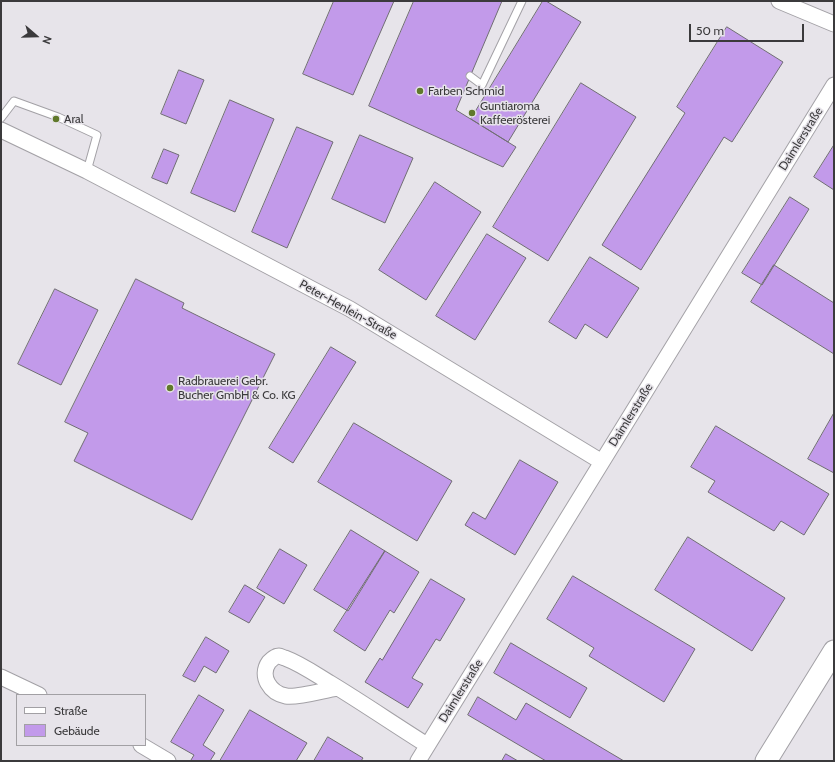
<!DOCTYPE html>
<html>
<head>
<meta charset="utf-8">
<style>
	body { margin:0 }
	#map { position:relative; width:835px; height:762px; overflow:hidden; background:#e7e4ea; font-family:Cabin,sans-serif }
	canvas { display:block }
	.frame { position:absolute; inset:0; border:2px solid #3b3a3c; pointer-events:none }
	.legend { position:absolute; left:16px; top:694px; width:130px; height:52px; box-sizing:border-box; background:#e7e4ea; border:1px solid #a2a0a4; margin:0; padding:5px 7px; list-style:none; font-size:12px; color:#3b3a3c }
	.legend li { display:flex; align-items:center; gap:8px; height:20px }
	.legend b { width:20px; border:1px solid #a2a0a4 }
	.north { position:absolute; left:16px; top:16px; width:40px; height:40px; -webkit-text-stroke:3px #e7e4ea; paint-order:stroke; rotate:110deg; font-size:11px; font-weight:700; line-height:16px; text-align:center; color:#3b3a3c }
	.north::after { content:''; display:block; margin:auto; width:14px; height:18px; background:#3b3a3c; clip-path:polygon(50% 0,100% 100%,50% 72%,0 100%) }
	.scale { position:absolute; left:689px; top:24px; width:115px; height:18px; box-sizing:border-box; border:2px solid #3b3a3c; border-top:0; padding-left:5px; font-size:12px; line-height:14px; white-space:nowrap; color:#3b3a3c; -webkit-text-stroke:3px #e7e4ea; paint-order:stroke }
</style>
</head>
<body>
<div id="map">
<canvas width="835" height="762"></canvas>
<div class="frame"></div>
<ul class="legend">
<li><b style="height:5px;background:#fff"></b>Straße</li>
<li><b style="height:11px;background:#c29aea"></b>Gebäude</li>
</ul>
<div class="north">N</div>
<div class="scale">50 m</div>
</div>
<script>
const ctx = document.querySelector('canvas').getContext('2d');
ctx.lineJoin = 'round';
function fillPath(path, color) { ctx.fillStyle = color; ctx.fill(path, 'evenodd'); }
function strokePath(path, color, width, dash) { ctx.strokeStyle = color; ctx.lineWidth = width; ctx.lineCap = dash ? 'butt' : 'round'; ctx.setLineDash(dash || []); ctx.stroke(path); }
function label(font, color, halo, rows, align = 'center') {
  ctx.font = font + ' Cabin,sans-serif'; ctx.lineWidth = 3; ctx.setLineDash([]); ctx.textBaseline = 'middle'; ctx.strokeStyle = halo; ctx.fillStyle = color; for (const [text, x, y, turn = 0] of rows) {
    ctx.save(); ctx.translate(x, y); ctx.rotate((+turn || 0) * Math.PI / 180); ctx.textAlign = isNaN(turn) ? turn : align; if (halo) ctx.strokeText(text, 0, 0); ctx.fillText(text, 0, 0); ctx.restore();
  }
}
const building = new Path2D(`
	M334 1H394L353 95 303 74Z
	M414 1H502L456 110 516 147 503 167 369 106Z
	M543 1H546L581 22 508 142 471 119Z
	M727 27 783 62 732 142 724 137 641 270 602 245 685 113 677 107Z
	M179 70 204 80 186 124 161 114Z
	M581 83 636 117 548 261 493 227Z
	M230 100 274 119 235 212 191 193Z
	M297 127 333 142 287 248 252 232Z
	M360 135 413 158 385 223 332 199Z
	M834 145V190L814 177Z
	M164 149 179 155 167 184 152 178Z
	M435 182 481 212 426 300 379 270Z
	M790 197 809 209 762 285 742 273Z
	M487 234 526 258 475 340 436 316Z
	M590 257 639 288 607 338 585 324 576 339 549 322Z
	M774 265 834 303V354L751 302Z
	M136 279 184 303 182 308 275 354 192 520 74 461 88 433 65 422Z
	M55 289 98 310 61 385 18 364Z
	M331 347 356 362 293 463 269 448Z
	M834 413V473L808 459Z
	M354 423 452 481 417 541 318 482Z
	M716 426 829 494 804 535 781 521 774 531 708 492 715 481 691 467Z
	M520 460 558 482 515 555 465 525 473 512 485 519Z
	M351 530 385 551 348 611 314 590Z
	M688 537 785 598 752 651 655 590Z
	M280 549 307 565 284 604 257 588Z
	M385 551 419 572 394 613 390 610 365 651 334 631Z
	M573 576 695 649 664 702 589 656 594 648 547 619Z
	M431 579 465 599 440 641 436 639 412 678 423 684 408 708 365 682 380 658 382 660Z
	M245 585 265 597 249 623 229 612Z
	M206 637 229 651 216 673 204 666 195 682 183 676Z
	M511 643 587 688 570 718 494 673Z
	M199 695 224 710 203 745 215 753 210 761H192L191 760 194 755 171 742Z
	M478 697 516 720 526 703 624 761H546L468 715Z
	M250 710 307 743 296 761H220Z
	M328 737 363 758 361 761H314Z
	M506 754 518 761H502Z`);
const service = new Path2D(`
	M470 76 482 85 522 1
	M1 118 14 101 58 117 97 135 87 171`);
const minor = new Path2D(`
	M779 1 834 24
	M1 130 87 171 350 309 602 462
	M1 677 39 695
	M337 688C324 690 298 698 286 696 270 693 259 676 269 662 272 659 275 656 279 656 281 656 283 658 285 658 301 664 315 674 330 683 363 703 395 725 427 745
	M141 745 168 761
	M418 761 834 85`);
const secondary = new Path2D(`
	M766 761 834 651`);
const markers = [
	[420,91,4,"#60792b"],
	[472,113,4,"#60792b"],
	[56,119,4,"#60792b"],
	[170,388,4,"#60792b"]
];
const poiNames = [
	["Farben Schmid",428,91],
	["Guntiaroma",480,106],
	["Kaffeerösterei",480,120],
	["Aral",64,119],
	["Radbrauerei Gebr.",178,381],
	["Bucher GmbH & Co. KG",178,395]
];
const streetNames = [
	["Daimlerstraße",801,139,-58],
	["Peter-Henlein-Straße",348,310,29],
	["Daimlerstraße",631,415,-58],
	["Daimlerstraße",461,691,-58]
];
fillPath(building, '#c29aea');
strokePath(building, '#706d73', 1);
strokePath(service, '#a3a1a6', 9);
strokePath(minor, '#a3a1a6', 17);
strokePath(secondary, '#a3a1a6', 23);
strokePath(service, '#fff', 7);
strokePath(minor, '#fff', 15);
strokePath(secondary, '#fff', 21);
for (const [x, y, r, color] of markers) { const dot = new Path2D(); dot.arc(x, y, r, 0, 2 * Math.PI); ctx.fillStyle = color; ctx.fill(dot); strokePath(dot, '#e7e4ea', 1.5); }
label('12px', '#3b3a3c', '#e7e4ea', poiNames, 'left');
label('12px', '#3b3a3c', '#e7e4ea', streetNames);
</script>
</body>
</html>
